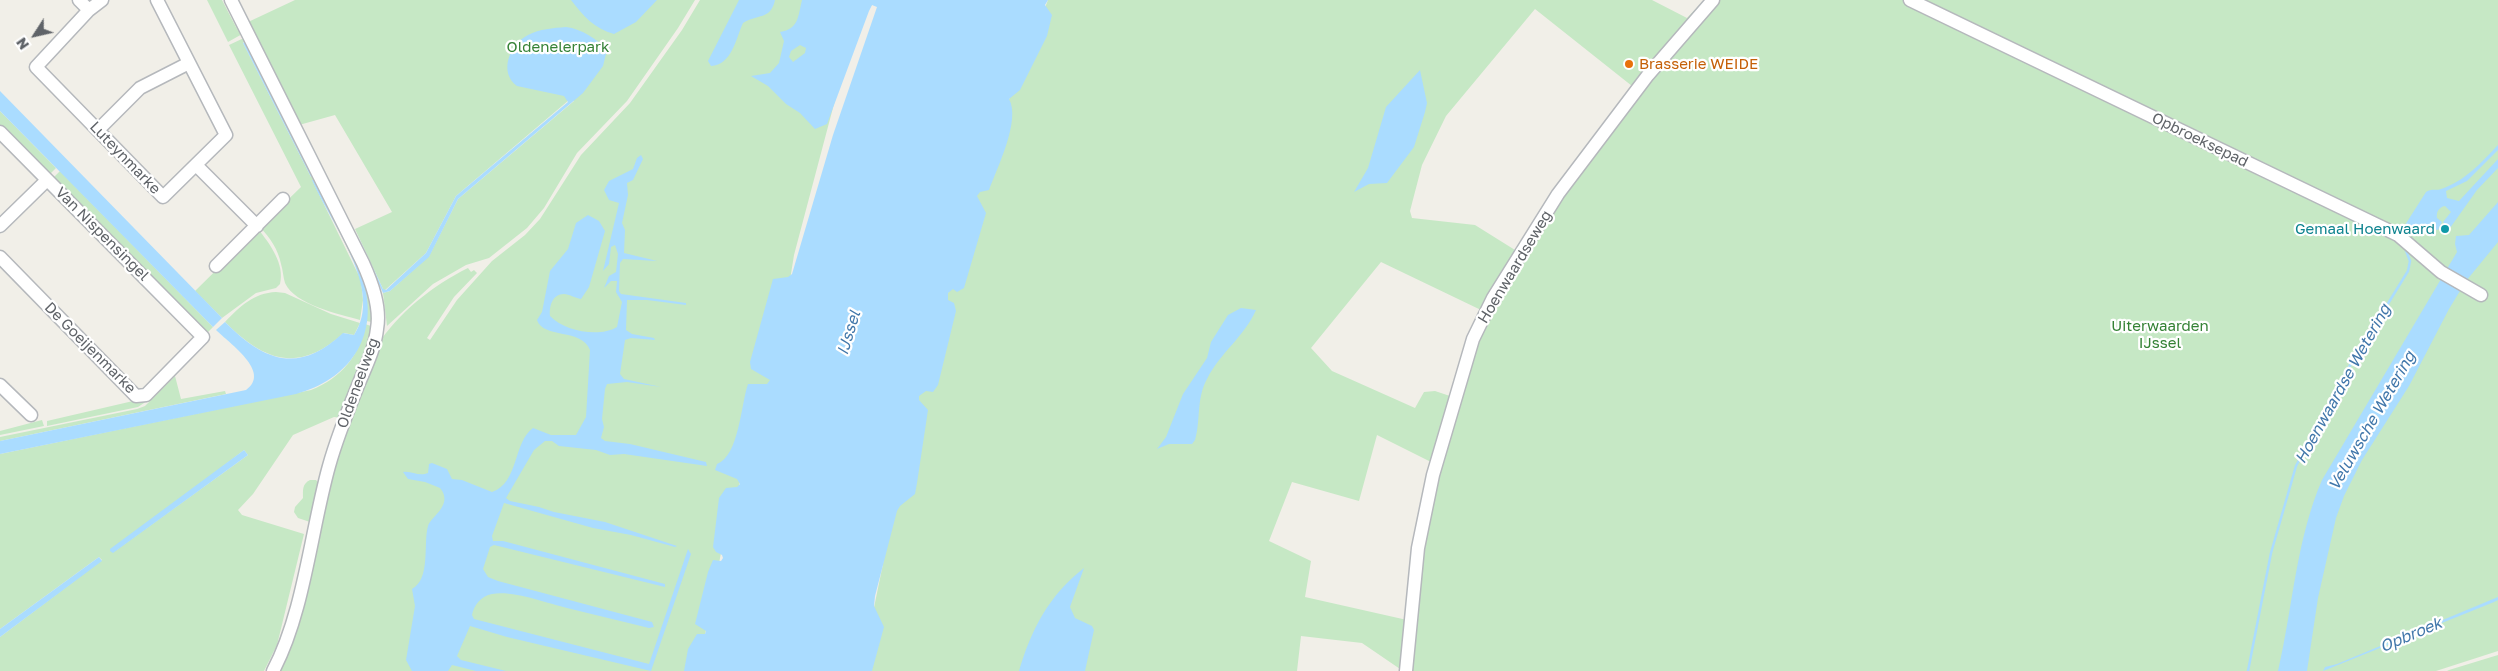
<!DOCTYPE html>
<html>
<head>
<meta charset="utf-8">
<style>
	body { margin:0 }
	#map { position:relative; width:2498px; height:671px; overflow:hidden; background:#f1efe8; font-family:"Golos Text",sans-serif }
	canvas { display:block }
	.north { position:absolute; left:10px; top:10px; width:50px; height:50px; -webkit-text-stroke:4px #fff; paint-order:stroke; rotate:235deg; font-size:14px; font-weight:700; line-height:20px; text-align:center; color:#5f6368 }
	.north::after { content:''; display:block; margin:auto; width:18px; height:22px; background:#5f6368; clip-path:polygon(50% 0,100% 100%,50% 72%,0 100%) }
</style>
</head>
<body>
<div id="map">
<canvas width="2498" height="671"></canvas>
<div class="north">N</div>
</div>
<script>
const ctx = document.querySelector('canvas').getContext('2d');
ctx.lineJoin = 'round';
function fillPath(path, color) { ctx.fillStyle = color; ctx.fill(path, 'evenodd'); }
function strokePath(path, color, width, dash) { ctx.strokeStyle = color; ctx.lineWidth = width; ctx.lineCap = dash ? 'butt' : 'round'; ctx.setLineDash(dash || []); ctx.stroke(path); }
function label(font, color, halo, rows, align = 'center') {
  ctx.font = font + ' "Golos Text",sans-serif'; ctx.lineWidth = 4.5; ctx.setLineDash([]); ctx.textBaseline = 'middle'; ctx.strokeStyle = halo; ctx.fillStyle = color; for (const [text, x, y, turn = 0] of rows) {
    ctx.save(); ctx.translate(x, y); ctx.rotate((+turn || 0) * Math.PI / 180); ctx.textAlign = isNaN(turn) ? turn : align; if (halo) ctx.strokeText(text, 0, 0); ctx.fillText(text, 0, 0); ctx.restore();
  }
}
const green = new Path2D(`
	M207 0H222L238 31 224 0H228L244 33 228 42Z
	M295 0H695L678 28 627 101 577 153 544 208 527 228 489 258 466 265 433 284 387 326 383 293 390 291 429 256 458 199 574 101 569 100 456 196 426 253 384 291 355 229 392 212 335 115 299 125 246 23Z
	M700 0H875L862 20 834 104 794 255 774 380 740 482 721 553 698 671H277L326 477 377 346C398 313 433 285 468 268L471 272 474 270 477 273 454 297 427 338 430 340 457 300 492 261 525 235 540 219 581 155 630 103 682 30Z
	M1048 0H1652L1687 18 1704 0H2498V651L2436 671H1403L1362 643 1301 636 1297 671H861L917 398 976 198 1008 102ZM1535 9 1632 86 1545 202 1515 250 1475 225 1412 218 1410 211 1422 165 1446 116ZM1381 262 1481 310 1467 341 1450 396 1435 391 1424 392 1415 408 1332 371 1311 348ZM1377 435 1433 463 1407 620 1305 597 1311 561 1269 541 1292 482 1359 501Z
	M246 37 354 250 372 296V322L366 321C373 274 333 220 312 180L361 280 363 300 360 320C339 314 295 305 285 283 283 277 283 270 281 264 278 249 270 238 260 227L301 187 229 45ZM244 42 312 176 311 177 243 43Z
	M0 111 56 168 50 174 48 171 44 172 0 127Z
	M60 171 213 327 206 334 55 183 54 177Z
	M258 229C270 244 285 264 280 284L276 288 256 293 222 318 195 291Z
	M276 292 285 293 331 314 360 323 354 335 344 333C298 374 264 361 225 322 240 306 254 293 276 292Z
	M365 324 374 327 342 418 334 417 293 435 253 494 238 510 242 515 304 534 277 645 264 671H0V637L102 560 99 557 0 629V454L311 390C341 378 360 356 365 324ZM244 450 248 455 112 553Z
	M175 376 181 399 225 391 226 394 0 441V437L137 409 145 406Z
	M146 398 150 399 138 407 47 426V421Z
	M42 420 44 426 0 435V431Z
	M310 480H316L321 486 310 522 298 518 294 512 295 507 303 498C303 490 302 484 310 480Z
	M2498 655V671H2447L2449 670Z`);
const water = new Path2D(`
	M571 0H657L636 22 614 34C595 29 583 16 571 0Z
	M739 0H775C771 20 757 14 743 23 736 38 732 65 711 66L708 61Z
	M802 0H1048L1045 5 1052 15 1047 36 1020 90 1009 99C1021 120 997 168 989 190L980 192 977 196 986 213 964 288 957 292 953 289 948 293V300L954 303 956 311 938 385 933 392 926 391 919 396V400L928 410 917 483 915 494 900 506 897 511 875 596 874 606 884 627 872 671H684L688 649 697 634H705L706 631 695 624 708 572 713 560 721 561 723 558 722 555 716 552 713 547 719 498 726 488 737 487 740 484 737 479 715 470 717 464C739 456 741 404 748 384H767L770 380 751 369 750 362 773 279 788 277 792 274 833 135 877 7 872 5 869 11 827 124 815 129 800 113 786 104 768 86 751 76 770 73 779 63 784 41 780 32C799 29 798 16 802 0ZM800 45 806 48 805 53 793 62 789 57 791 51Z
	M566 27C582 29 597 39 607 50L603 66 583 93 458 199 429 257 390 291 383 293 357 234 383 289 386 290 426 253 456 196 568 102 564 96 517 86C498 72 510 44 528 35 540 29 553 28 566 27Z
	M245 42 312 176 311 177 243 43Z
	M1420 70 1427 103 1425 112 1414 147 1387 183 1369 184 1354 192 1368 168 1386 107Z
	M0 91 222 318 213 327 0 111Z
	M2498 145V150L2467 181 2446 191 2447 198 2459 201 2498 159V168L2477 190 2450 228 2443 222 2451 212 2445 206C2439 207 2436 212 2437 218L2442 222 2438 230 2428 228 2416 236 2405 229V225L2426 192C2432 188 2435 191 2441 189 2465 181 2481 163 2498 145Z
	M641 155 643 159 633 180 627 183 628 195 622 223 625 230 624 253 657 261 623 259 620 263 619 291 621 294 686 303V305L647 300H627L626 330 632 334 654 338 655 340 631 338 625 340 620 374 624 379 661 387 627 382 607 384 605 389 602 419 604 427 601 438 605 441 630 444 706 462 707 466 624 454 610 455 596 450 559 446 552 441H545L534 450 506 498 510 501 539 507 554 512 605 522 677 546 675 547 631 535 593 528 504 503 492 536 493 541H503L665 584V587L494 545 490 547 483 569 488 577 498 581 652 622 654 627 649 628C622 621 594 615 567 608 546 603 513 590 492 594 481 596 474 605 472 615L474 619 649 664 688 549 691 554 651 671 507 637 470 626 457 656 461 660 506 671H476L452 665 448 671H412L406 660 415 606 412 589C431 579 423 543 428 526 431 516 454 505 440 488L425 482 408 479 403 472C411 470 418 477 428 473L429 464 432 463 447 469 452 479 462 480 492 492C519 483 513 442 533 428L551 435H576L586 417 590 350C582 328 543 339 537 320L542 312 550 271 568 249 576 223 588 215 599 221 605 231 589 287 581 299C575 298 569 294 564 294 552 294 549 307 550 316 564 331 599 338 617 327L622 302 616 292 617 281H611L604 288 609 276 616 272 618 254 615 245 611 247 609 264 603 271 619 203 609 200 604 190 609 181 633 169 637 158Z
	M312 180H314C330 211 355 251 364 284 379 338 348 380 296 394L0 454V441L246 390C272 372 229 343 216 330L225 322C264 361 298 375 343 333L354 335C385 289 330 223 312 180Z
	M2498 202V242L2466 281 2449 309 2409 386 2362 460 2344 496 2336 518 2318 598 2307 671H2278C2293 607 2296 540 2322 480L2457 252 2455 244 2456 236 2469 235Z
	M1241 308 1256 310C1244 337 1220 353 1207 379 1196 399 1201 420 1195 440L1192 444H1169L1157 449 1166 437 1183 394 1207 358 1211 342 1228 315Z
	M244 450 248 455 113 553 110 551V549Z
	M99 557 102 561 0 637V629Z
	M1084 568 1070 607 1075 618 1092 626 1094 630 1085 671H1019C1031 630 1049 595 1084 568Z
	M2498 597V600L2494 602 2323 671 2325 667 2337 664Z`);
const stream = new Path2D(`
	M2248 671 2271 553 2296 466 2346 372 2408 271 2410 261 2405 248`);
const minor = new Path2D(`
	M79 0 89 10
	M102 0 89 10 36 67 163 197 226 135 157 0
	M231 0 363 263C372 283 381 307 377 329 375 348 366 366 359 383 348 410 337 437 329 466 311 530 304 613 273 671
	M1910 0 2398 235 2441 272 2481 295
	M98 130 140 88 189 63
	M0 132 203 337 146 395 136 396 0 257
	M196 165 257 226
	M0 226 47 180
	M216 266 283 199
	M0 385 31 415
	M1406 671 1418 548 1433 475 1473 339 1493 298 1558 194 1648 75 1713 0`);
const markers = [
	[1629,64,5,"#e8710a"],
	[2445,229,5,"#0f9aa8"]
];
const parkNames = [
	["Oldenelerpark",558,47],
	["Uiterwaarden",2160,326],
	["IJssel",2160,343]
];
const foodNames = [
	["Brasserie WEIDE",1639,64]
];
const streetNames = [
	["Opbroeksepad",2200,140,26],
	["Luteynmarke",125,158,46],
	["Van Nispensingel",102,234,45],
	["Hoenwaardseweg",1515,267,-59],
	["De Goeijenmarke",90,348,45],
	["Oldeneelweg",358,383,-70]
];
const cultureNames = [
	["Gemaal Hoenwaard",2435,229]
];
const waterNames = [
	["IJssel",849,333,-73],
	["Hoenwaardse Wetering",2343,384,-61],
	["Veluwsche Wetering",2372,421,-60],
	["Opbroek",2411,635,-23]
];
fillPath(green, '#c6e8c5');
fillPath(water, '#aadcff');
strokePath(stream, '#aadcff', 2.5);
strokePath(minor, '#b5b8bc', 15);
strokePath(minor, '#fff', 12);
for (const [x, y, r, color] of markers) { const dot = new Path2D(); dot.arc(x, y, r, 0, 2 * Math.PI); ctx.fillStyle = color; ctx.fill(dot); strokePath(dot, '#fff', 2); }
label('15px', '#348235', '#fff', parkNames);
label('15px', '#c56008', '#fff', foodNames, 'left');
label('15px', '#5f6368', '#fff', streetNames);
label('15px', '#0d838f', '#fff', cultureNames, 'right');
label('italic 16px', '#4177aa', '#fff', waterNames);
</script>
</body>
</html>
